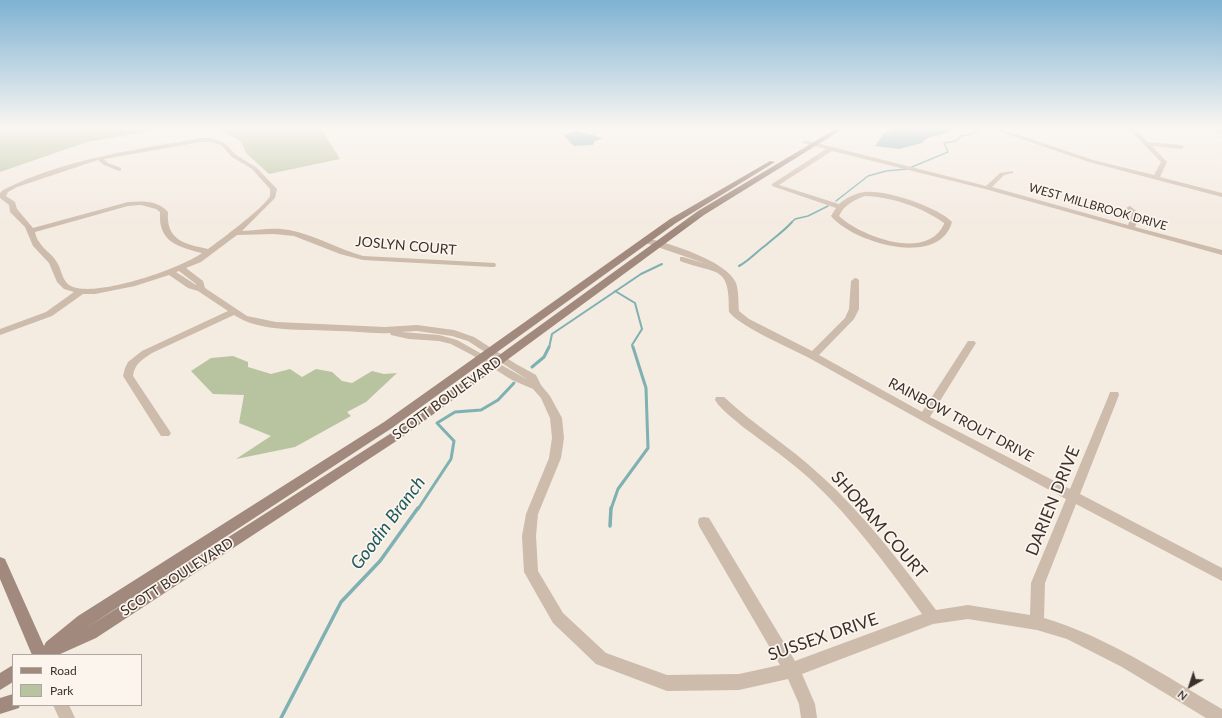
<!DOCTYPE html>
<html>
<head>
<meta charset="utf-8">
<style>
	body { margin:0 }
	#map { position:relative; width:1222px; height:718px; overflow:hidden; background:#f4ebe1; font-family:Lato,sans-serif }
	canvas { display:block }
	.legend { position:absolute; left:12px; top:654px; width:130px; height:52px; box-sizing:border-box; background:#fbf5ee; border:1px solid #aea6a0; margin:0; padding:5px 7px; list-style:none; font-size:12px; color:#3b302b }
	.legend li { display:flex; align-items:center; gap:8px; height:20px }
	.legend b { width:20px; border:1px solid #aea6a0 }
	.north { position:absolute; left:1170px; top:666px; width:40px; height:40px; -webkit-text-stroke:3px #fbf5ee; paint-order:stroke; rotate:219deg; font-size:11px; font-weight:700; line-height:16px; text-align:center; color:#3b302b }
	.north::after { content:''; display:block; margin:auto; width:14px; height:18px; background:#3b302b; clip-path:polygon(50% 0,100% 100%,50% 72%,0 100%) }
</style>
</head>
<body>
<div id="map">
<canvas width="1222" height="718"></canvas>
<ul class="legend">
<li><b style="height:5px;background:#a18a7d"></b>Road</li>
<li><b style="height:11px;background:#b8c4a0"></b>Park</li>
</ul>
<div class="north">N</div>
</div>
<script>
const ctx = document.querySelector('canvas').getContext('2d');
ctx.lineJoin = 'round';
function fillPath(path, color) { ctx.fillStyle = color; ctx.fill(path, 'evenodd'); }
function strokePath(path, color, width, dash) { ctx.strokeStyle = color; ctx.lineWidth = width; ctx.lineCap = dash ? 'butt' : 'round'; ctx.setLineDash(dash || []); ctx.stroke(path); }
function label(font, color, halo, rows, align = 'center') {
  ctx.font = font + ' Lato,sans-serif'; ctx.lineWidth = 3.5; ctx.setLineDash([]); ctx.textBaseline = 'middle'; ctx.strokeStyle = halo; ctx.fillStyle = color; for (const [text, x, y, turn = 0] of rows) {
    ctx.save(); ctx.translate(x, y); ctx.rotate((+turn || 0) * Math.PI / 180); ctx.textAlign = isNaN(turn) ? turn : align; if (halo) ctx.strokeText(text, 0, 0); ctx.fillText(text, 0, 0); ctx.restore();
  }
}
const green = new Path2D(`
	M0 127H174L87 142 0 172Z
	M221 127H320L340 159 269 174 246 153 241 141 221 131Z
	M233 356 248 362V367L271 374 290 369 302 377 316 369 332 372 342 381 352 383 372 371 384 374 397 373 366 402 347 412 351 416 295 447 236 459 271 436 239 423 244 395 213 394 191 371 211 358Z`);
const water = new Path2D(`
	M898 127H955C945 138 929 133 922 143L899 149 875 146 883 134Z
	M577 131 603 138 594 142 593 145 574 146 563 135Z`);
const streamFar3 = new Path2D(`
	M9 127H31
	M67 127 74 129 78 127
	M836 201 868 176 886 171 907 169 948 152 944 143 956 141 961 136 972 134 980 127
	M791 223 795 219 808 216 828 206`);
const streamFar2 = new Path2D(`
	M739 266C750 260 756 252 766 245 775 237 784 231 792 222
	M615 291 635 303 642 329 632 345 633 348
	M549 348 552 334 641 274 662 264`);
const streamFar1 = new Path2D(`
	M532 367 544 357 549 347
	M418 509 451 459 454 441 437 423 455 412 481 410 498 400 514 383
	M611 509 618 489 648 448 646 388 633 347`);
const stream = new Path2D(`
	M610 526 611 508
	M281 718 341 602 380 561 418 508`);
const street = new Path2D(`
	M986 127H995L1093 160 1154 175 1161 162 1127 127H1133L1148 142 1181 145 1184 147 1181 149 1152 146 1167 162 1160 177 1222 193V197L1089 162Z
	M1212 128 1222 130V134L1210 131 1209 130Z
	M201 138H211L225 143 236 155 256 167 277 189 275 198 242 231C258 230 274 227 289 230 315 235 338 249 363 256L495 263 496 265 495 267H492L363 260 340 254 294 236 274 234 237 235 201 262 186 268 203 281 205 288 247 316 276 322 385 327 417 325 454 330 474 337 516 364 536 375 541 385 550 396 562 418 564 438 561 458 538 514 536 536 538 571 563 613 606 653 667 675 739 674 780 665 699 526 698 522 699 518 704 517 709 518 795 661 922 614C888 567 853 519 810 479 789 460 766 444 743 427 734 419 721 410 715 400L716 397H724C754 425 789 446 819 474 864 514 900 562 936 610L968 605 1030 615 1031 583 1066 499C980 453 895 406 811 359 791 348 742 328 729 312 730 264 717 275 680 261V257H683L707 264 643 242V238H646C669 243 727 261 736 283 739 292 738 302 739 311L749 319 812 351 845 318 849 309 851 281 855 278 858 279 859 281V309L854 319 819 355 922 412 968 341H974L976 343 930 417 1070 489 1109 395 1110 392H1118L1119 395 1080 494 1222 568V581L1076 504 1045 583 1044 618C1108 637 1165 676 1222 709V718H1206L1122 667 1067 639 1037 630 968 619 933 624 802 674 815 704 817 718H801L799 704 788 679 739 690 667 691 596 664 553 623 524 572 522 536 526 514 549 458 552 438 550 418 541 398 533 389 512 380 472 355 451 344 439 341 409 339 391 335 390 333C372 334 354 331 337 331 306 329 260 333 234 315L152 353C143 359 134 364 133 376L171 433 169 436H161L123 376 125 368 128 362 142 351 228 311 198 291 188 288 169 275 135 286 95 294H83L52 316 0 335V329L46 312 74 292 64 289 57 282 49 263 33 246 25 227 10 212 9 205 0 198V193L3 190C64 159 134 150 201 138ZM201 142H210L221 145 232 157 252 169 270 189C270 191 270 194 270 196 265 207 219 241 208 249 184 244 166 240 168 212 158 200 142 201 128 202L33 228 17 209 15 202 6 196 8 192 17 187 98 160 104 165 119 171 121 170V168L108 163 104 159ZM141 205 156 209 160 212C158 242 178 247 202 253 182 268 92 300 69 285 61 279 62 269 56 261 52 254 44 250 40 243 37 240 36 236 35 232L128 206ZM179 271 196 284V285L176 272ZM417 331 452 336 468 341 528 380 457 340 439 335 401 332Z
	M805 140 986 186 1000 173 1013 171V173L1004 175 992 187 1128 225 1132 214 1126 208 1130 206 1140 214 1135 227 1222 250V255L985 189 832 151 779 185 839 204C846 198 855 193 865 192 884 189 939 207 952 222 939 269 852 242 831 216L836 208 772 186V184L826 149 803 143 802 142ZM865 196C892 197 922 207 944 223V224C927 262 860 236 839 216 844 205 854 200 865 196Z
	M53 705H69L75 718H59Z`);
const secondary = new Path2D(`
	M839 127H846L704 215 401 438 96 638 58 655H32L0 579V557L5 559 44 646 46 642 78 616 384 422 670 219 770 161 775 162 676 223 392 428 86 628 393 432 698 211Z
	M13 665V682L0 690V673Z
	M13 694V705H20L19 708 0 714V698Z`);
const farStreetnames = [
	["WEST MILLBROOK DRIVE",1098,207,16]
];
const streetNames = [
	["JOSLYN COURT",406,246,5],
	["SCOTT BOULEVARD",447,398,-36],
	["RAINBOW TROUT DRIVE",961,420,28],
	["SCOTT BOULEVARD",177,577,-33]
];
const nearStreetnames = [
	["DARIEN DRIVE",1053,501,-68],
	["SHORAM COURT",879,525,49],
	["SUSSEX DRIVE",823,637,-19]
];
const nearWaternames = [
	["Goodin Branch",388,523,-53]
];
fillPath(green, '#b8c4a0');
fillPath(water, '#7fb0b2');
strokePath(streamFar3, '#7fb0b2', 1.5);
strokePath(streamFar2, '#7fb0b2', 2);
strokePath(streamFar1, '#7fb0b2', 3);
strokePath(stream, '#7fb0b2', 3.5);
fillPath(street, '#cdbbac');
fillPath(secondary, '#a18a7d');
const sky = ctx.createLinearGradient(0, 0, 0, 228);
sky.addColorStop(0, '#7eb2d2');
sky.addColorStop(0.56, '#faf6f2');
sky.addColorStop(1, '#faf6f200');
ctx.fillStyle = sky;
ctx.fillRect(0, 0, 1222, 228);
label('12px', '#3b302b', '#fbf5ee', farStreetnames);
label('14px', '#3b302b', '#fbf5ee', streetNames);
label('17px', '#3b302b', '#fbf5ee', nearStreetnames);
label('italic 18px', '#1f5a5e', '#fbf5ee', nearWaternames);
</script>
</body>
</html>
